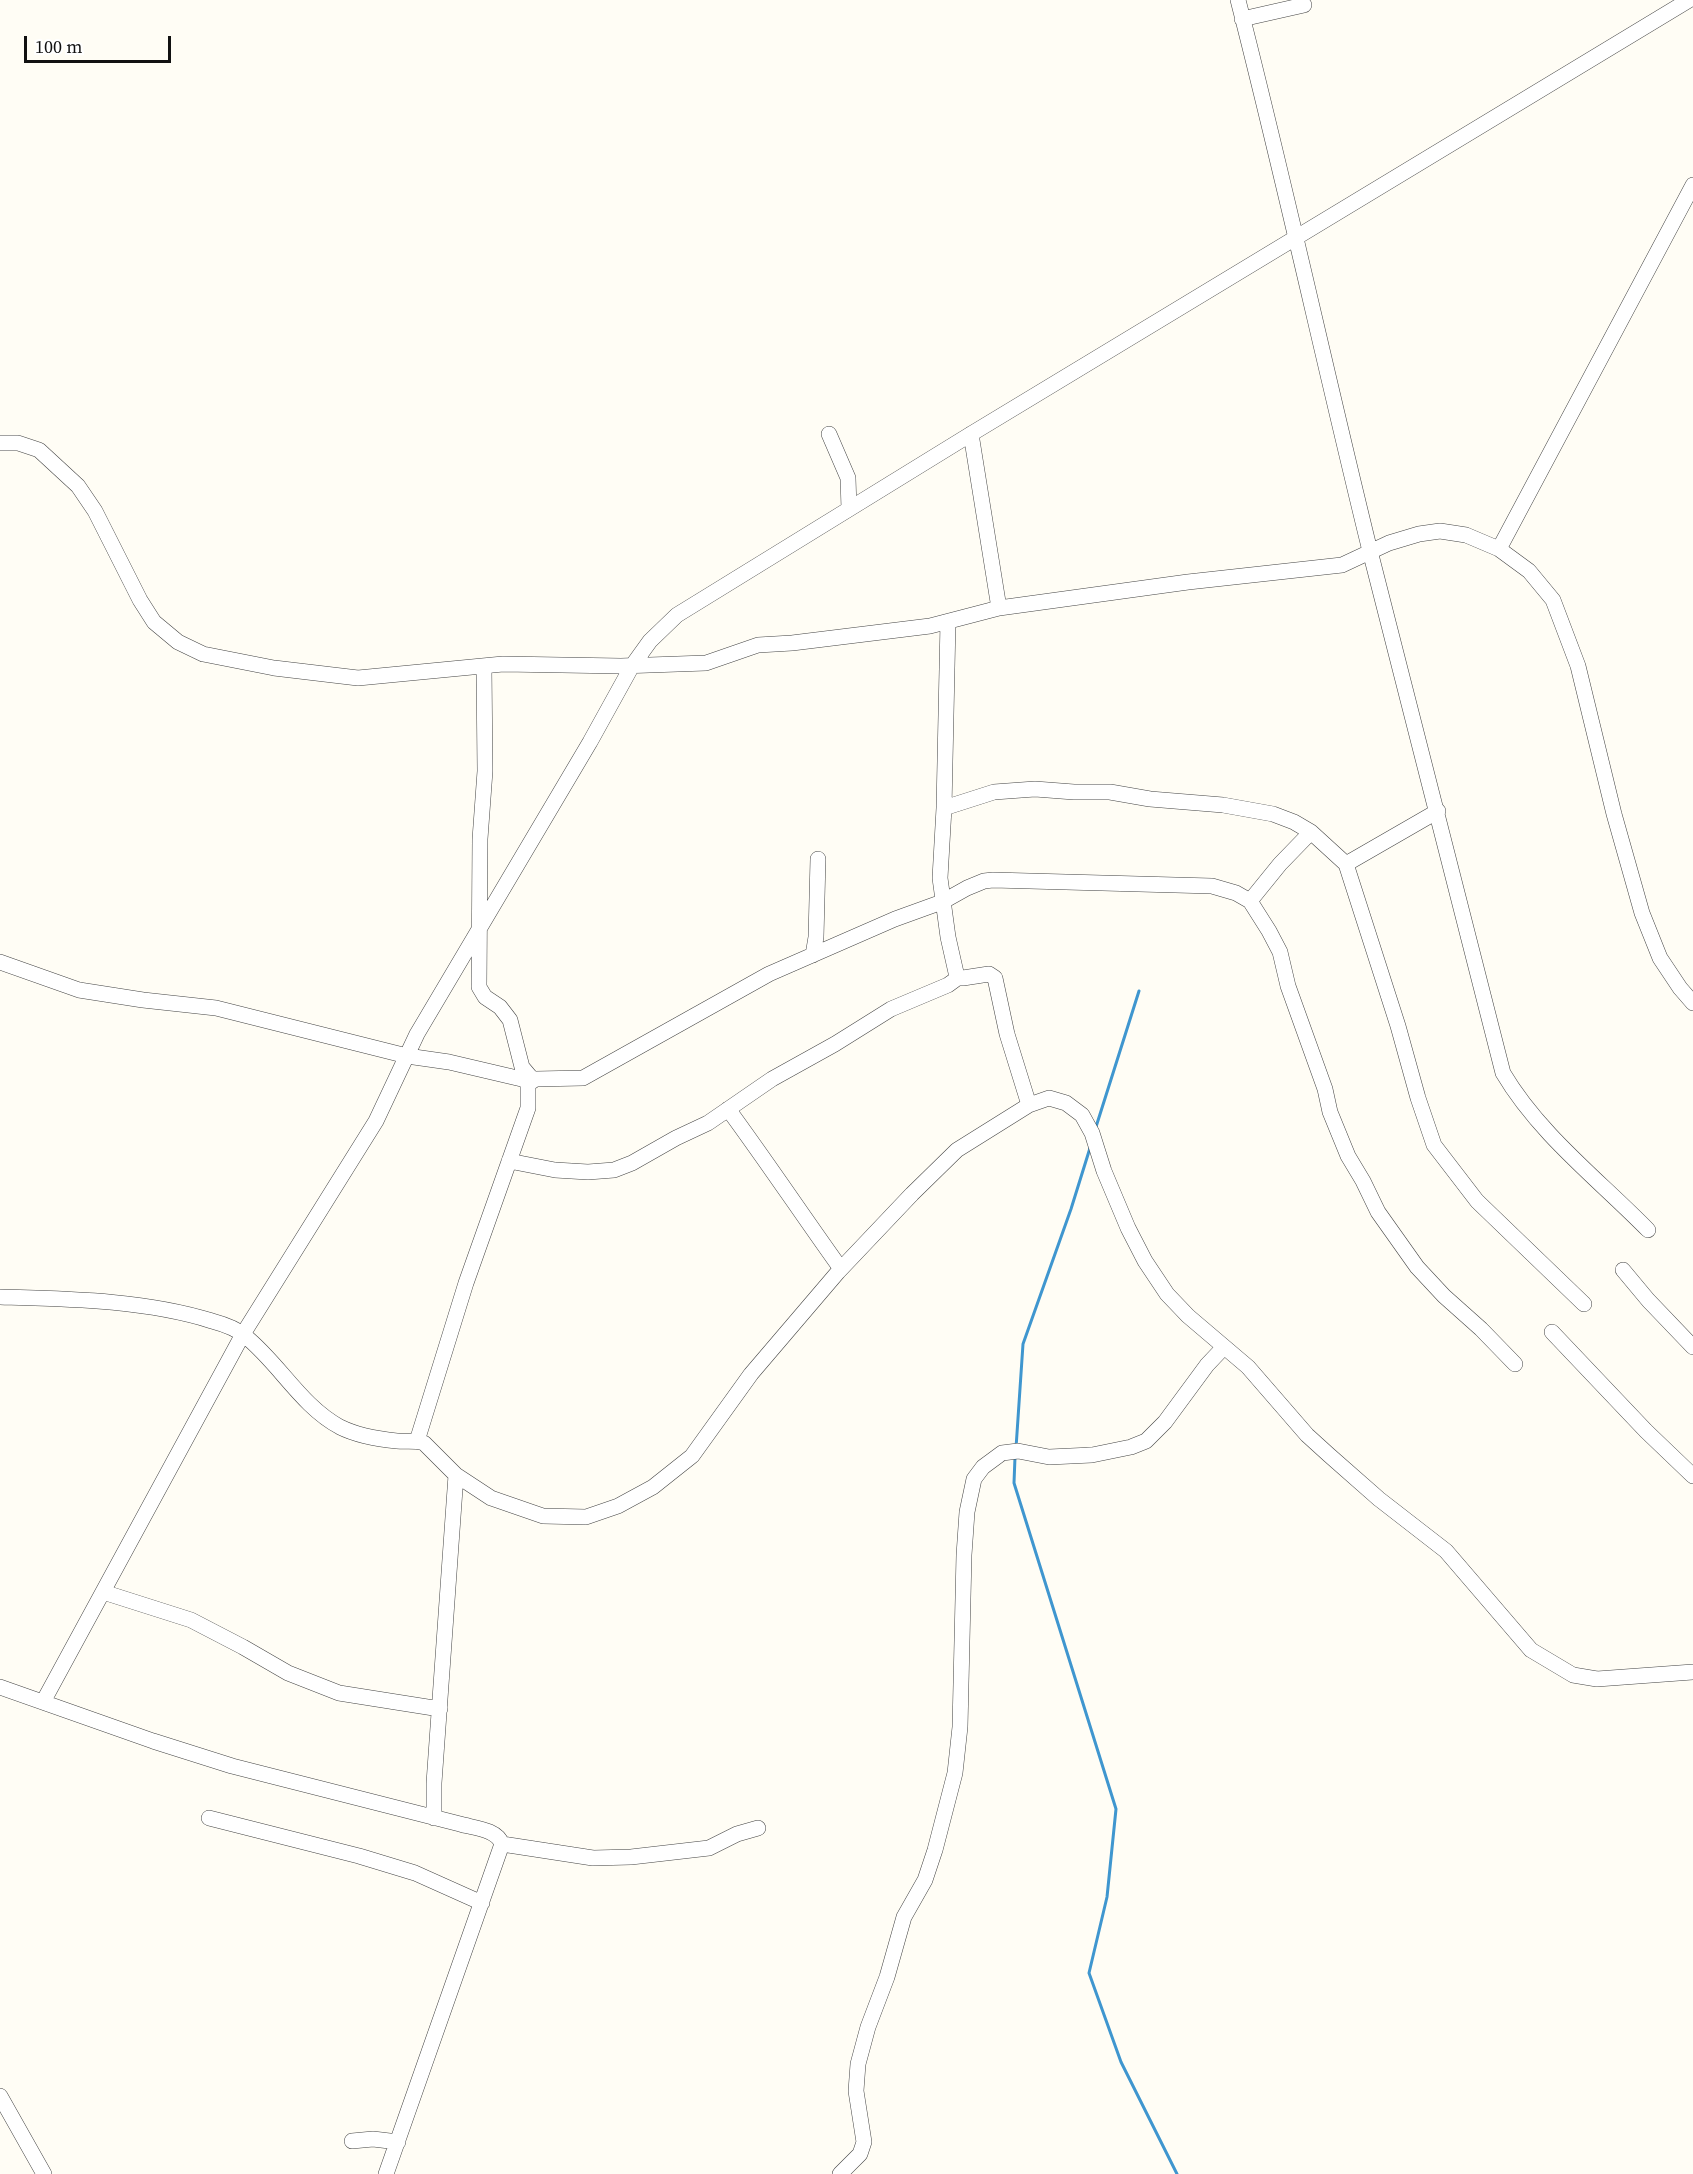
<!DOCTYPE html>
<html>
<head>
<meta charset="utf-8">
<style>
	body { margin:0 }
	#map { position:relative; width:1693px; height:2174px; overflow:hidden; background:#fffdf5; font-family:"Source Serif 4",serif }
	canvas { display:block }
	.scale { position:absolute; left:24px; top:36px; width:147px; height:27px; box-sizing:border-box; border:3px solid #111; border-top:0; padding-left:8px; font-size:18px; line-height:21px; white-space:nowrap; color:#111; -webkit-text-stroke:4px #fff; paint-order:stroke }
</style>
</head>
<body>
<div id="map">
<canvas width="1693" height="2174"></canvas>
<div class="scale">100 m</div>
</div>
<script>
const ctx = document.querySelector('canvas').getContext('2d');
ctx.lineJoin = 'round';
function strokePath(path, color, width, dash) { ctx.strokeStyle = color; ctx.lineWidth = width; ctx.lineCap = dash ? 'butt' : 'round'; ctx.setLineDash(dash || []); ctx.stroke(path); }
const stream = new Path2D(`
	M1095 1130 1139 991
	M1016 1448 1023 1344 1071 1209 1090 1148
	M1015 1457 1014 1483 1116 1809 1107 1897 1089 1973 1121 2062 1177 2174`);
const minor = new Path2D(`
	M1238 0C1285 183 1325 368 1370 551 1414 725 1459 899 1503 1073 1539 1134 1599 1180 1648 1230
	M1242 19 1304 5
	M829 434 848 478 849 509
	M971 434 999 608
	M0 443H18L39 450 78 486 95 511 140 600 154 622 178 642 203 654 274 668 358 678 503 664 621 666 706 663 758 645 792 643 930 626 999 608 1188 582 1342 565 1389 543 1419 534 1440 531 1466 535 1499 549 1529 571 1553 600 1578 666 1614 814 1642 913 1660 958 1680 988 1693 1003
	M1499 549 1693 185
	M948 622 944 808 940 878 948 937 957 977 963 978 989 974 995 978 1007 1034 1029 1105
	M484 667 485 771 480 839 479 987 485 997 500 1007 510 1020 522 1067 533 1080
	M944 808 994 792 1035 789 1074 792H1110L1150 799 1223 805 1273 814 1294 822 1311 832 1346 864 1398 1026 1418 1098 1434 1145 1477 1201 1584 1304
	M1346 864 1438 811
	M1250 901 1280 864 1311 832
	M813 955 816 937 818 859
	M0 962 79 990 143 1000 216 1008 407 1056 449 1062 530 1081
	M728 1109C767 1162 803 1216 841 1269
	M509 1161 555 1170 588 1172 614 1170 632 1163 676 1138 708 1123 772 1079 835 1044 891 1009 948 985 959 977
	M1623 1270 1648 1300 1693 1347
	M0 1297C70 1299 145 1300 212 1321 223 1324 236 1328 245 1336 279 1363 301 1406 340 1427 358 1436 377 1439 397 1441 406 1442 415 1440 424 1443L456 1475 491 1498 543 1516 586 1517 618 1506 653 1487 692 1456 751 1374 838 1272 912 1194 957 1150 1029 1105 1049 1098 1066 1103 1082 1115 1092 1133 1104 1171 1128 1228 1145 1261 1167 1294 1188 1316 1248 1367 1307 1435 1329 1455 1379 1499 1446 1551 1531 1650 1573 1675 1597 1679 1693 1672
	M1552 1332 1646 1431 1693 1476
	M417 1441 466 1283 528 1108V1084L536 1079 583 1078 769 974 895 919 942 902 967 888 984 881 993 880 1212 886 1236 893 1250 901 1269 931 1280 952 1288 986 1325 1089 1330 1112 1348 1156 1363 1181 1378 1212 1417 1267 1444 1296 1481 1329 1515 1364
	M103 1592 191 1620 243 1647 288 1673 339 1693 440 1709
	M0 1687 153 1741 232 1766 460 1824C473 1828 497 1829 502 1844L386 2174
	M43 1702 243 1334 376 1121 417 1034 590 742 632 666 650 641 677 615 971 434 1689 0
	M209 1818 359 1856 415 1873 482 1903
	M434 1818V1783L456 1475
	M502 1844 593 1858 631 1857 709 1848 737 1834 758 1828
	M0 2096 44 2174
	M352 2141 373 2139 398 2142
	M840 2174 860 2154 864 2142 856 2091 858 2064 868 2027 887 1977 904 1917 925 1880 935 1850 955 1773 960 1727 964 1555 967 1512 974 1479 983 1467 1002 1453 1018 1451 1049 1457 1092 1455 1131 1447 1146 1441 1165 1422 1207 1365 1224 1347`);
strokePath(stream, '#3f96cf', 3);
strokePath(minor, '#444', 16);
strokePath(minor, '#fff', 15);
</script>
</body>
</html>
